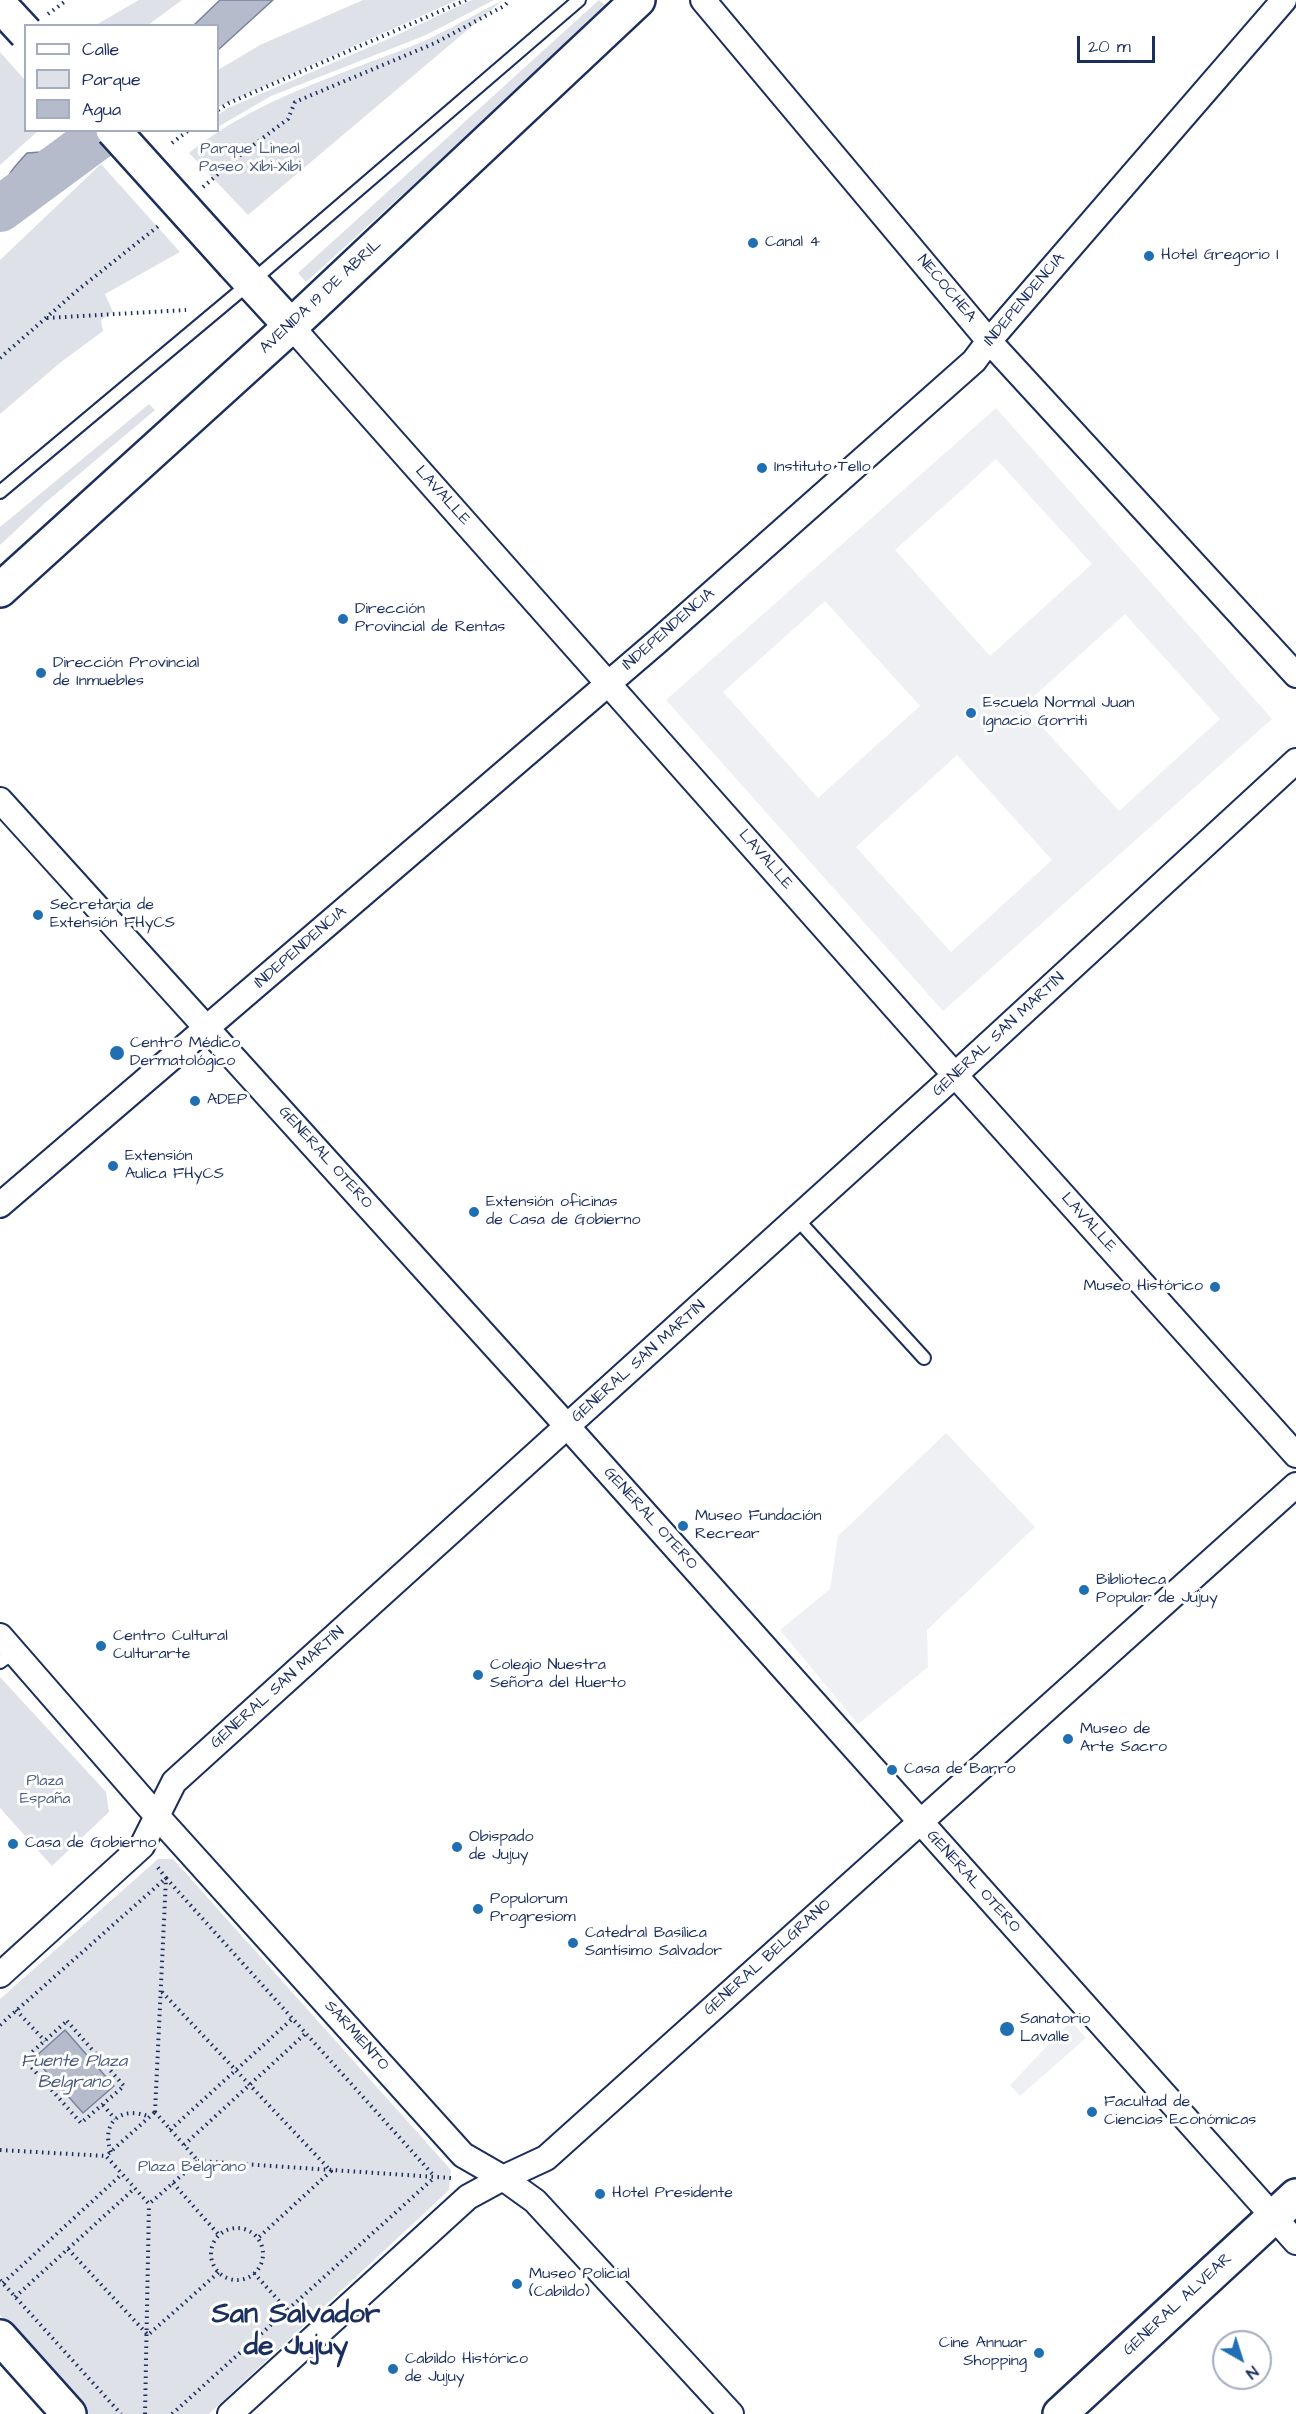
<!DOCTYPE html>
<html>
<head>
<meta charset="utf-8">
<style>
	body { margin:0 }
	#map { position:relative; width:1296px; height:2414px; overflow:hidden; background:#fff; font-family:"Architects Daughter",sans-serif }
	canvas { display:block }
	.legend { position:absolute; left:24px; top:24px; width:195px; height:108px; box-sizing:border-box; background:#fff; border:2px solid #a4acbf; margin:0; padding:8px 10px; list-style:none; font-size:18px; color:#1b2f5e }
	.legend li { display:flex; align-items:center; gap:12px; height:30px }
	.legend b { width:30px; border:2px solid #a4acbf }
	.north { position:absolute; left:1212px; top:2330px; width:60px; height:60px; box-sizing:border-box; background:#fff; border:2px solid #a4acbf; border-radius:50%; rotate:141deg; font-size:16px; font-weight:700; line-height:24px; text-align:center; color:#1b2f5e }
	.north::after { content:''; display:block; margin:auto; width:21px; height:27px; background:#1f6fb2; clip-path:polygon(50% 0,100% 100%,50% 72%,0 100%) }
	.scale { position:absolute; left:1077px; top:36px; width:78px; height:27px; box-sizing:border-box; border:3px solid #1b2f5e; border-top:0; padding-left:8px; font-size:18px; line-height:21px; white-space:nowrap; color:#1b2f5e; -webkit-text-stroke:4px #fff; paint-order:stroke }
</style>
</head>
<body>
<div id="map">
<canvas width="1296" height="2414"></canvas>
<ul class="legend">
<li><b style="height:8px;background:#fff"></b>Calle</li>
<li><b style="height:16px;background:#dee1e7"></b>Parque</li>
<li><b style="height:16px;background:#b5bbca"></b>Agua</li>
</ul>
<div class="north">N</div>
<div class="scale">20 m</div>
</div>
<script>
const ctx = document.querySelector('canvas').getContext('2d');
ctx.lineJoin = 'round';
function fillPath(path, color) { ctx.fillStyle = color; ctx.fill(path, 'evenodd'); }
function strokePath(path, color, width, dash) { ctx.strokeStyle = color; ctx.lineWidth = width; ctx.lineCap = dash ? 'butt' : 'round'; ctx.setLineDash(dash || []); ctx.stroke(path); }
function label(font, color, halo, rows, align = 'center') {
  ctx.font = font + ' "Architects Daughter",sans-serif'; ctx.lineWidth = 6; ctx.setLineDash([]); ctx.textBaseline = 'middle'; ctx.strokeStyle = halo; ctx.fillStyle = color; for (const [text, x, y, turn = 0] of rows) {
    ctx.save(); ctx.translate(x, y); ctx.rotate((+turn || 0) * Math.PI / 180); ctx.textAlign = isNaN(turn) ? turn : align; if (halo) ctx.strokeText(text, 0, 0); ctx.fillText(text, 0, 0); ctx.restore();
  }
}
const built = new Path2D(`
	M996 408 1272 719 943 1011 666 700ZM996 459 1092 564 990 656 895 550ZM825 601 920 706 818 798 723 692ZM1125 614 1220 719 1119 811 1023 706ZM957 755 1052 860 951 952 856 847Z
	M946 1433 1035 1527 927 1630 928 1667 858 1724 780 1630 830 1589 838 1536Z
	M1071 2021 1086 2038 1020 2096 1010 2085Z`);
const green = new Path2D(`
	M139 0H182L148 25H96Z
	M363 0H457L218 107V70L260 45Z
	M472 0H494L426 35 271 96 218 127V115L228 108 386 40Z
	M503 0 248 215 189 153C255 100 334 77 412 46 444 33 473 15 503 0Z
	M599 0 608 8 306 282 298 273Z
	M0 52 25 80 26 130 38 131 0 165Z
	M101 164 180 252 105 294 113 312 101 320 103 331 61 362 0 414V260Z
	M149 404 155 410 45 503 0 545V527Z
	M0 1677 106 1792 109 1812 52 1866 0 1808Z
	M158 1859H173L451 2170 449 2190 209 2414H89L0 2315V1999Z`);
const water = new Path2D(`
	M220 0H273L218 50V26L194 25Z
	M72 132 93 155 52 183 0 228C0 187 0 182 27 153L40 152Z
	M65 2030 114 2086 83 2113 34 2058Z`);
const river = new Path2D(`
	M0 209 107 130`);
const path = new Path2D(`
	M48 14 67 0
	M218 110 229 103 466 0
	M172 143 189 130
	M203 187 244 152 288 119 295 102 435 43 504 6 510 0
	M47 318 186 310
	M0 358 79 289 161 224
	M162 1992 331 2171 258 2238
	M16 2010 45 2041
	M67 2021 124 2086 81 2123 24 2059Z
	M0 2025 166 1878 435 2177
	M103 2105 115 2119
	M155 2112 166 1878 156 1865
	M155 2112 198 2161 149 2204 106 2156Z
	M170 2130 292 2019
	M184 2145 305 2034
	M0 2150 106 2156
	M111 2152C100 2122 122 2105 150 2117
	M198 2161 451 2178
	M173 2183 219 2235
	M211 2254a26 26 0 1 1 52 0a26 26 0 1 1-52 0Z
	M68 2249 148 2335 219 2272
	M254 2273 287 2310
	M0 2280 121 2414
	M3 2283 122 2174
	M15 2297 135 2188
	M145 2414 149 2204
	M172 2414 435 2177`);
const lane = new Path2D(`
	M0 492 251 282 579 0
	M797 1219 924 1358
	M0 1662 14 1652`);
const street = new Path2D(`
	M703 0 989 341 1296 675
	M291 326 955 1075 1296 1455
	M0 800 567 1426 1296 2242
	M0 1205 658 641 974 361 989 341 1284 0
	M0 1636 157 1816 463 2155 503 2178 535 2201 731 2414
	M0 1975 142 1846 174 1782 955 1075 1296 761
	M230 2414 468 2197 503 2178 546 2158 1296 1485`);
const secondary = new Path2D(`
	M234 264 291 326
	M0 590 291 326 638 0
	M1060 2414 1296 2196`);
const primary = new Path2D(`
	M0 2337 69 2414`);
const secondaryBridge = new Path2D(`
	M0 5 26 33
	M113 130 234 264`);
const markers = [
	[753,243,6,"#1f6fb2"],
	[1149,256,6,"#1f6fb2"],
	[762,468,6,"#1f6fb2"],
	[343,619,6,"#1f6fb2"],
	[41,673,6,"#1f6fb2"],
	[971,713,6,"#1f6fb2"],
	[38,915,6,"#1f6fb2"],
	[117,1053,8,"#1f6fb2"],
	[195,1101,6,"#1f6fb2"],
	[113,1166,6,"#1f6fb2"],
	[474,1212,6,"#1f6fb2"],
	[1215,1287,6,"#1f6fb2"],
	[683,1526,6,"#1f6fb2"],
	[1084,1590,6,"#1f6fb2"],
	[101,1646,6,"#1f6fb2"],
	[478,1675,6,"#1f6fb2"],
	[1068,1739,6,"#1f6fb2"],
	[892,1770,6,"#1f6fb2"],
	[13,1844,6,"#1f6fb2"],
	[457,1847,6,"#1f6fb2"],
	[478,1909,6,"#1f6fb2"],
	[573,1943,6,"#1f6fb2"],
	[1007,2029,8,"#1f6fb2"],
	[1092,2112,6,"#1f6fb2"],
	[600,2194,6,"#1f6fb2"],
	[517,2284,6,"#1f6fb2"],
	[1039,2353,6,"#1f6fb2"],
	[393,2369,6,"#1f6fb2"]
];
const parkNames = [
	["Parque Lineal",250,150],
	["Paseo Xibi-Xibi",250,168],
	["Plaza",45,1782],
	["España",45,1800],
	["Plaza Belgrano",192,2168]
];
const poiNames = [
	["Canal 4",765,243],
	["Hotel Gregorio I",1161,256],
	["Instituto Tello",774,468],
	["Dirección",355,610],
	["Provincial de Rentas",355,628],
	["Dirección Provincial",53,664],
	["de Inmuebles",53,682],
	["Escuela Normal Juan",983,704],
	["Ignacio Gorriti",983,722],
	["Secretaria de",50,906],
	["Extensión FHyCS",50,924],
	["Centro Médico",130,1044],
	["Dermatológico",130,1062],
	["ADEP",207,1101],
	["Extensión",125,1157],
	["Aulica FHyCS",125,1175],
	["Extensión oficinas",486,1203],
	["de Casa de Gobierno",486,1221],
	["Museo Histórico",1203,1287,"right"],
	["Museo Fundación",695,1517],
	["Recrear",695,1535],
	["Biblioteca",1096,1581],
	["Popular de Jujuy",1096,1599],
	["Centro Cultural",113,1637],
	["Culturarte",113,1655],
	["Colegio Nuestra",490,1666],
	["Señora del Huerto",490,1684],
	["Museo de",1080,1730],
	["Arte Sacro",1080,1748],
	["Casa de Barro",904,1770],
	["Obispado",469,1838],
	["de Jujuy",469,1856],
	["Casa de Gobierno",25,1844],
	["Populorum",490,1900],
	["Progresiom",490,1918],
	["Catedral Basílica",585,1934],
	["Santísimo Salvador",585,1952],
	["Sanatorio",1020,2020],
	["Lavalle",1020,2038],
	["Facultad de",1104,2103],
	["Ciencias Económicas",1104,2121],
	["Hotel Presidente",612,2194],
	["Museo Policial",529,2275],
	["(Cabildo)",529,2293],
	["Cine Annuar",1027,2344,"right"],
	["Shopping",1027,2362,"right"],
	["Cabildo Histórico",405,2360],
	["de Jujuy",405,2378]
];
const streetNames = [
	["NECOCHEA",946,289,50],
	["AVENIDA 19 DE ABRIL",321,297,-43],
	["INDEPENDENCIA",1025,300,-50],
	["LAVALLE",442,496,48],
	["INDEPENDENCIA",669,630,-41],
	["LAVALLE",765,860,49],
	["INDEPENDENCIA",301,948,-41],
	["GENERAL SAN MARTÍN",999,1035,-43],
	["GENERAL OTERO",325,1158,48],
	["LAVALLE",1088,1223,48],
	["GENERAL SAN MARTÍN",639,1362,-42],
	["GENERAL OTERO",650,1519,48],
	["GENERAL SAN MARTÍN",278,1688,-42],
	["GENERAL OTERO",973,1882,48],
	["GENERAL BELGRANO",768,1958,-42],
	["SARMIENTO",356,2036,48],
	["GENERAL ALVEAR",1178,2305,-43]
];
const waterNames = [
	["Fuente Plaza",74,2062],
	["Belgrano",74,2083]
];
const townNames = [
	["San Salvador",296,2316],
	["de Jujuy",296,2348]
];
fillPath(built, '#eff0f4');
fillPath(green, '#dee1e7');
fillPath(water, '#b5bbca');
strokePath(water, '#77839f', 1.5);
strokePath(river, '#b5bbca', 46);
strokePath(lane, '#1b2f5e', 16);
strokePath(street, '#1b2f5e', 28);
strokePath(secondary, '#1b2f5e', 38);
strokePath(primary, '#1b2f5e', 38);
strokePath(path, '#1b2f5e', 4, [1.5, 4.5]);
strokePath(lane, '#fff', 12);
strokePath(street, '#fff', 24);
strokePath(secondary, '#fff', 33);
strokePath(primary, '#fff', 33);
strokePath(secondaryBridge, '#1b2f5e', 38, []);
strokePath(secondaryBridge, '#fff', 33);
for (const [x, y, r, color] of markers) { const dot = new Path2D(); dot.arc(x, y, r, 0, 2 * Math.PI); ctx.fillStyle = color; ctx.fill(dot); strokePath(dot, '#fff', 2); }
label('16px', '#4c5c80', '#fff', parkNames);
label('16px', '#1b2f5e', '#fff', poiNames, 'left');
label('16px', '#1b2f5e', '#fff', streetNames);
label('italic 18px', '#49597e', '#fff', waterNames);
label('bold 28px', '#1b2f5e', '#fff', townNames);
</script>
</body>
</html>
